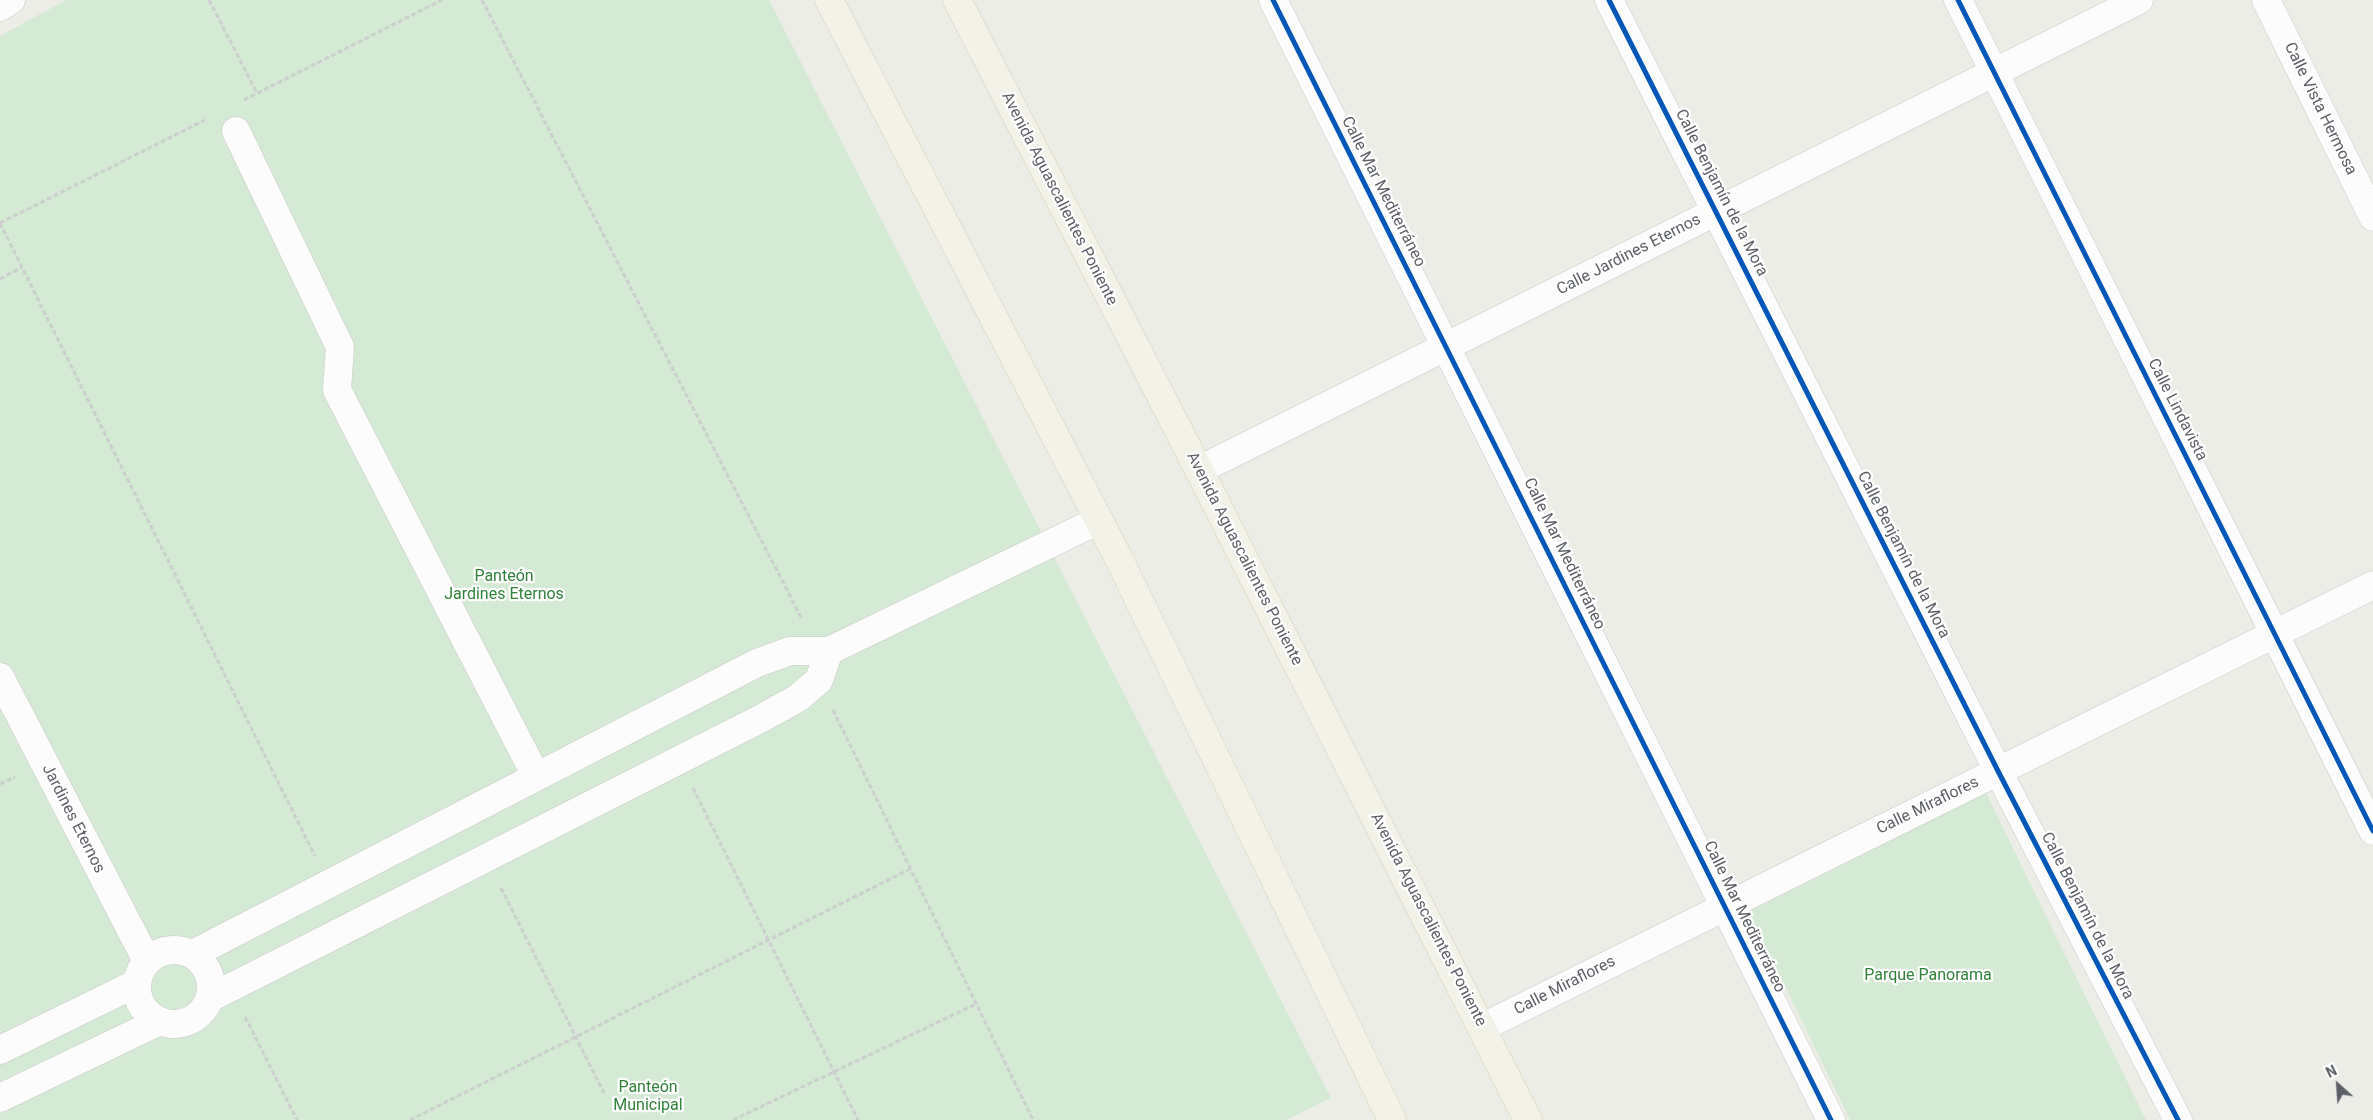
<!DOCTYPE html>
<html>
<head>
<meta charset="utf-8">
<style>
	body { margin:0 }
	#map { position:relative; width:2373px; height:1120px; overflow:hidden; background:#edede8; font-family:Roboto,sans-serif }
	canvas { display:block }
	.north { position:absolute; left:2313px; top:1060px; width:50px; height:50px; -webkit-text-stroke:4px #fff; paint-order:stroke; rotate:334deg; font-size:14px; font-weight:700; line-height:20px; text-align:center; color:#5c6066 }
	.north::after { content:''; display:block; margin:auto; width:18px; height:22px; background:#5c6066; clip-path:polygon(50% 0,100% 100%,50% 72%,0 100%) }
</style>
</head>
<body>
<div id="map">
<canvas width="2373" height="1120"></canvas>
<div class="north">N</div>
</div>
<script>
const ctx = document.querySelector('canvas').getContext('2d');
ctx.lineJoin = 'round';
function fillPath(path, color) { ctx.fillStyle = color; ctx.fill(path, 'evenodd'); }
function strokePath(path, color, width, dash) { ctx.strokeStyle = color; ctx.lineWidth = width; ctx.lineCap = dash ? 'butt' : 'round'; ctx.setLineDash(dash || []); ctx.stroke(path); }
function label(font, color, halo, rows, align = 'center') {
  ctx.font = font + ' Roboto,sans-serif'; ctx.lineWidth = 4.5; ctx.setLineDash([]); ctx.textBaseline = 'middle'; ctx.strokeStyle = halo; ctx.fillStyle = color; for (const [text, x, y, turn = 0] of rows) {
    ctx.save(); ctx.translate(x, y); ctx.rotate((+turn || 0) * Math.PI / 180); ctx.textAlign = isNaN(turn) ? turn : align; if (halo) ctx.strokeText(text, 0, 0); ctx.fillText(text, 0, 0); ctx.restore();
  }
}
const green = new Path2D(`
	M66 0H769L1331 1098 1286 1120H0V36Z
	M1986 793 2146 1120H1850L1746 906Z`);
const path = new Path2D(`
	M209 0 257 93
	M482 0 802 619
	M244 100 442 0
	M0 223 315 856
	M0 223 205 120
	M0 279 22 267
	M833 710 1033 1120
	M0 784 15 777
	M693 788 858 1120
	M501 888 604 1093
	M245 1017 297 1120
	M410 1120 910 869
	M733 1120 976 1004`);
const minor = new Path2D(`
	M1273 0 1831 1120
	M1609 0 1998 771 2178 1120
	M1958 0 2373 831
	M2266 0 2373 217
	M0 7 11 0
	M236 131 340 347 337 390 536 776
	M1199 470 2139 0
	M0 677 147 961
	M137 987a37 37 0 1 1 74 0a37 37 0 1 1-74 0Z
	M193 954 757 663 790 651H829L1099 520
	M210 998 762 718 798 698 819 680 829 651
	M1483 1027 2373 585
	M0 1050 137 983
	M0 1098 160 1021`);
const major = new Path2D(`
	M829 0 1119 559 1392 1120
	M957 0 1199 470 1528 1120`);
const cycleway = new Path2D(`
	M1273 0 1831 1120
	M1609 0 1998 771 2178 1120
	M1958 0 2373 831`);
const streetNames = [
	["Calle Vista Hermosa",2320,109,64],
	["Calle Mar Mediterráneo",1383,192,63],
	["Calle Benjamín de la Mora",1721,193,63],
	["Avenida Aguascalientes Poniente",1059,199,63],
	["Calle Jardines Eternos",1629,255,-27],
	["Calle Lindavista",2177,410,63],
	["Calle Mar Mediterráneo",1564,554,64],
	["Calle Benjamín de la Mora",1903,555,63],
	["Avenida Aguascalientes Poniente",1244,559,63],
	["Calle Miraflores",1928,806,-26],
	["Jardines Eternos",73,819,63],
	["Calle Benjamín de la Mora",2087,916,63],
	["Calle Mar Mediterráneo",1744,917,64],
	["Avenida Aguascalientes Poniente",1428,920,63],
	["Calle Miraflores",1565,986,-27]
];
const parkNames = [
	["Panteón",504,577],
	["Jardines Eternos",504,595],
	["Parque Panorama",1928,976],
	["Panteón",648,1088],
	["Municipal",648,1106]
];
fillPath(green, '#d4ead4');
strokePath(minor, '#c9cac8', 29);
strokePath(major, '#d6cfb4', 29);
strokePath(path, '#cbcfcd', 3, [5, 2.5]);
strokePath(minor, '#fcfcfc', 28);
strokePath(major, '#f3f2e8', 28);
strokePath(cycleway, '#0057b8', 5);
label('16px', '#5c6066', '#fff', streetNames);
label('16px', '#30823a', '#fff', parkNames);
</script>
</body>
</html>
